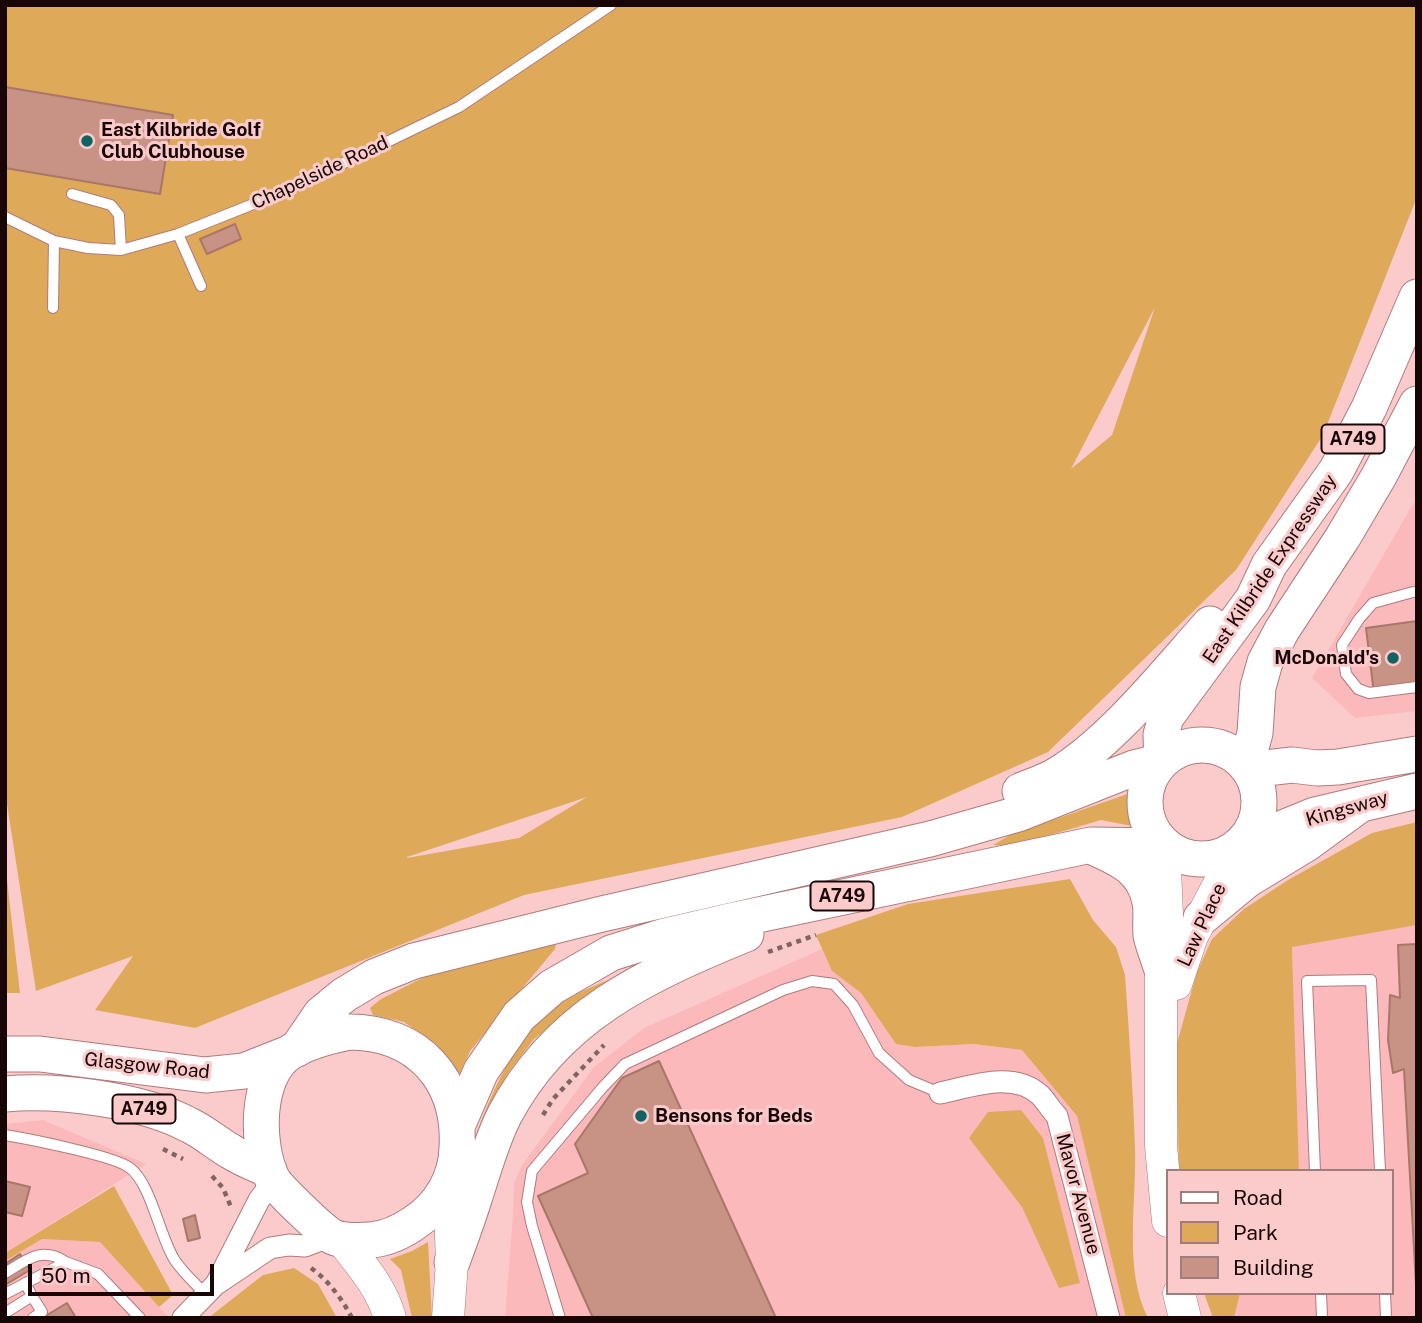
<!DOCTYPE html>
<html>
<head>
<meta charset="utf-8">
<style>
	body { margin:0 }
	#map { position:relative; width:1422px; height:1323px; overflow:hidden; background:#fbcbcc; font-family:"Public Sans",sans-serif }
	canvas { display:block }
	.frame { position:absolute; inset:0; border:7px solid #180607; pointer-events:none }
	.legend { position:absolute; left:1166px; top:1169px; width:228px; height:126px; box-sizing:border-box; background:#fbcbcc; border:2px solid #a07c7d; margin:0; padding:9px 12px; list-style:none; font-size:21px; color:#180607 }
	.legend li { display:flex; align-items:center; gap:14px; height:35px }
	.legend b { width:35px; border:2px solid #a07c7d }
	.scale { position:absolute; left:28px; top:1264px; width:186px; height:32px; box-sizing:border-box; border:4px solid #180607; border-top:0; padding-left:9px; font-size:21px; line-height:24px; white-space:nowrap; color:#180607; -webkit-text-stroke:5px #fbcbcc; paint-order:stroke }
</style>
</head>
<body>
<div id="map">
<canvas width="1422" height="1323"></canvas>
<div class="frame"></div>
<ul class="legend">
<li><b style="height:9px;background:#fff"></b>Road</li>
<li><b style="height:19px;background:#deaa59"></b>Park</li>
<li><b style="height:19px;background:#c89384"></b>Building</li>
</ul>
<div class="scale">50 m</div>
</div>
<script>
const ctx = document.querySelector('canvas').getContext('2d');
ctx.lineJoin = 'round';
function fillPath(path, color) { ctx.fillStyle = color; ctx.fill(path, 'evenodd'); }
function strokePath(path, color, width, dash) { ctx.strokeStyle = color; ctx.lineWidth = width; ctx.lineCap = dash ? 'butt' : 'round'; ctx.setLineDash(dash || []); ctx.stroke(path); }
function label(font, color, halo, rows, align = 'center') {
  ctx.font = font + ' "Public Sans",sans-serif'; ctx.lineWidth = 6; ctx.setLineDash([]); ctx.textBaseline = 'middle'; ctx.strokeStyle = halo; ctx.fillStyle = color; for (const [text, x, y, turn = 0] of rows) {
    ctx.save(); ctx.translate(x, y); ctx.rotate((+turn || 0) * Math.PI / 180); ctx.textAlign = isNaN(turn) ? turn : align; if (halo) ctx.strokeText(text, 0, 0); ctx.fillText(text, 0, 0); ctx.restore();
  }
}
const built = new Path2D(`
	M1417 497V711L1355 718 1312 678Z
	M1417 925V1318H1234L1240 1293H1392V1171H1299L1292 946Z
	M822 949 832 971 861 993 896 1044 915 1047 974 1044 1022 1050 1077 1116 1126 1318H505L513 1215 514 1183 522 1165 594 1067 644 1028Z
	M43 1120 146 1164 5 1253V1124Z
	M42 1239 100 1242 169 1318H5V1261Z`);
const green = new Path2D(`
	M5 5H1417V197L1323 435 1236 570 1048 752 902 817 524 895 195 1028 95 1010 133 956 36 991 5 791ZM1155 307 1112 435 1071 469ZM587 797 519 838 407 858V857Z
	M1136 791 1131 811 1137 827 1101 820 1013 846 993 845 1010 835Z
	M1417 822V925L1292 947 1299 1171H1179L1176 1047 1197 972 1212 939 1244 909 1288 880 1372 833Z
	M5 862 20 993H5Z
	M1070 879 1093 920 1116 947 1125 975C1129 1032 1133 1090 1135 1147 1137 1200 1123 1270 1148 1318H1126L1077 1116 1022 1050 974 1044 915 1047 896 1044 861 993 832 971 816 935 908 904Z
	M556 943 555 949 470 1051 459 1075 435 1044 404 1022 373 1015 370 1008 381 999 444 967Z
	M620 975 534 1039 508 1073 480 1133 477 1132C496 1083 519 1028 566 1000 582 990 602 983 620 975Z
	M1021 1110 1043 1138 1080 1283 1059 1288 1022 1207 969 1138 988 1112Z
	M114 1186 173 1295 159 1307 100 1242 42 1239 5 1261V1253Z
	M428 1242 432 1318H412L401 1270 390 1259 412 1251Z
	M294 1268 318 1284 337 1318H208L263 1275Z
	M1204 1293H1240L1234 1318H1213Z`);
const building = new Path2D(`
	M5 87 173 115 160 194 5 168Z
	M235 224 241 239 207 254 200 239Z
	M1417 621V688L1374 694 1366 628Z
	M1417 944V1303L1404 1069 1393 1073 1388 1040 1390 995 1400 998 1398 945Z
	M659 1061 776 1318H593L538 1196 588 1173 575 1144 622 1078Z
	M5 1181 30 1187 22 1216 5 1212Z
	M195 1215 200 1238 188 1241 183 1219Z
	M20 1254 30 1270 5 1285V1264Z
	M67 1303 76 1318H42Z`);
const path = new Path2D(`
	M768 952 816 935
	M543 1115 553 1099 604 1045
	M163 1149 183 1159
	M212 1176 223 1188 231 1207
	M311 1268C329 1281 342 1299 352 1318`);
const lane = new Path2D(`
	M72 194 111 205 119 215 121 250
	M5 217 54 241 88 248 121 250 178 234 286 191 459 107 611 5
	M178 234 201 286
	M53 308 54 241
	M1413 592 1373 603 1359 619 1342 645 1346 674 1358 689 1369 693 1417 687
	M5 1135C29 1139 115 1156 130 1168 151 1184 159 1234 174 1259 182 1272 196 1284 206 1295
	M1315 1171 1307 981 1371 980 1380 1171
	M5 1273C28 1259 42 1246 66 1262
	M1321 1293 1322 1318
	M1385 1293 1386 1318
	M5 1294 66 1262 98 1274 140 1318
	M32 1296 42 1312 33 1318
	M5 1313 32 1296 25 1283
	M560 1318 532 1226 527 1202 532 1171 603 1087 625 1064 783 990 812 981 834 984 853 1005 879 1053 909 1080 940 1093`);
const street = new Path2D(`
	M940 1093C970 1087 1013 1070 1040 1095 1046 1101 1051 1110 1057 1116L1109 1318
	M218 1283 270 1248 289 1245 305 1246 331 1236
	M183 1318 216 1284 259 1200 273 1181`);
const secondary = new Path2D(`
	M1164 846 1168 939 1161 967V1146L1168 1221
	M1176 984 1192 936 1239 846
	M341 1239C361 1265 381 1286 390 1318
	M1179 1293 1185 1318
	M448 1318 452 1262 449 1183`);
const primary = new Path2D(`
	M1145 802a57 57 0 1 1 114 0a57 57 0 1 1-114 0Z
	M1162 761 1161 735 1166 717 1253 599 1269 565 1336 471 1369 408 1417 297
	M1246 766 1255 733 1258 687 1265 662 1282 630 1343 537 1379 476 1417 404
	M1249 770 1292 765 1317 768 1338 767 1417 754
	M1020 791C1032 786 1044 782 1055 776 1111 743 1166 673 1210 624
	M1239 846 1315 815 1417 791
	M1093 847C1120 859 1144 869 1150 902 1152 912 1150 924 1151 935 1153 945 1158 957 1161 967
	M1201 918 1247 880 1306 844 1358 806
	M349 1032C418 1032 461 1080 457 1148 456 1179 440 1206 414 1223 401 1232 385 1239 370 1240 359 1241 342 1241 333 1237 322 1231 277 1188 272 1178 256 1145 255 1076 289 1053 306 1042 329 1036 349 1032Z
	M297 1049 321 1014 344 995 374 977 414 961 602 914 930 839 1018 814 1134 768 1162 761
	M5 1054H40L205 1075 244 1071 287 1054
	M5 1094C58 1089 142 1100 189 1125 204 1132 216 1143 230 1151 242 1159 256 1164 269 1170
	M458 1124 481 1071 519 1016 552 987 611 953 665 936 734 920 1091 845 1164 846
	M452 1262C460 1240 468 1219 475 1196 484 1169 491 1142 504 1116 556 1016 646 975 746 934`);
const markers = [
	[87,141,7,"#106263"],
	[1393,658,7,"#106263"],
	[641,1116,7,"#106263"]
];
const shields = [
	[1353,439,63],
	[842,896,63],
	[144,1109,63]
];
const shieldNames = [
	["A749",1353,439],
	["A749",842,896],
	["A749",144,1109]
];
const poiNames = [
	["East Kilbride Golf",101,130],
	["Club Clubhouse",101,152],
	["McDonald's",1379,658,"right"],
	["Bensons for Beds",655,1116]
];
const streetNames = [
	["Chapelside Road",320,173,-25],
	["East Kilbride Expressway",1270,569,-56],
	["Kingsway",1347,809,-16],
	["Law Place",1202,925,-65],
	["Glasgow Road",147,1066,6],
	["Mavor Avenue",1078,1194,75]
];
fillPath(built, '#fcb9bb');
fillPath(green, '#deaa59');
fillPath(building, '#c89384');
strokePath(building, '#a97668', 2);
strokePath(lane, '#b07a7c', 12);
strokePath(street, '#b07a7c', 23);
strokePath(secondary, '#b07a7c', 33);
strokePath(primary, '#b07a7c', 37);
strokePath(path, '#846364', 4.5, [5, 5]);
strokePath(lane, '#fff', 10);
strokePath(street, '#fff', 21);
strokePath(secondary, '#fff', 32);
strokePath(primary, '#fff', 35);
for (const [x, y, r, color] of markers) { const dot = new Path2D(); dot.arc(x, y, r, 0, 2 * Math.PI); ctx.fillStyle = color; ctx.fill(dot); strokePath(dot, '#fbcbcc', 2.5); }
for (const [x, y, w] of shields) { const box = new Path2D(); box.roundRect(x - w / 2, y - 14.5, w, 29, 5); ctx.fillStyle = '#fbcbcc'; ctx.fill(box); strokePath(box, '#180607', 2); }
label('bold 18px', '#180607', null, shieldNames);
label('bold 19px', '#180607', '#fbcbcc', poiNames, 'left');
label('19px', '#180607', '#fbcbcc', streetNames);
</script>
</body>
</html>
